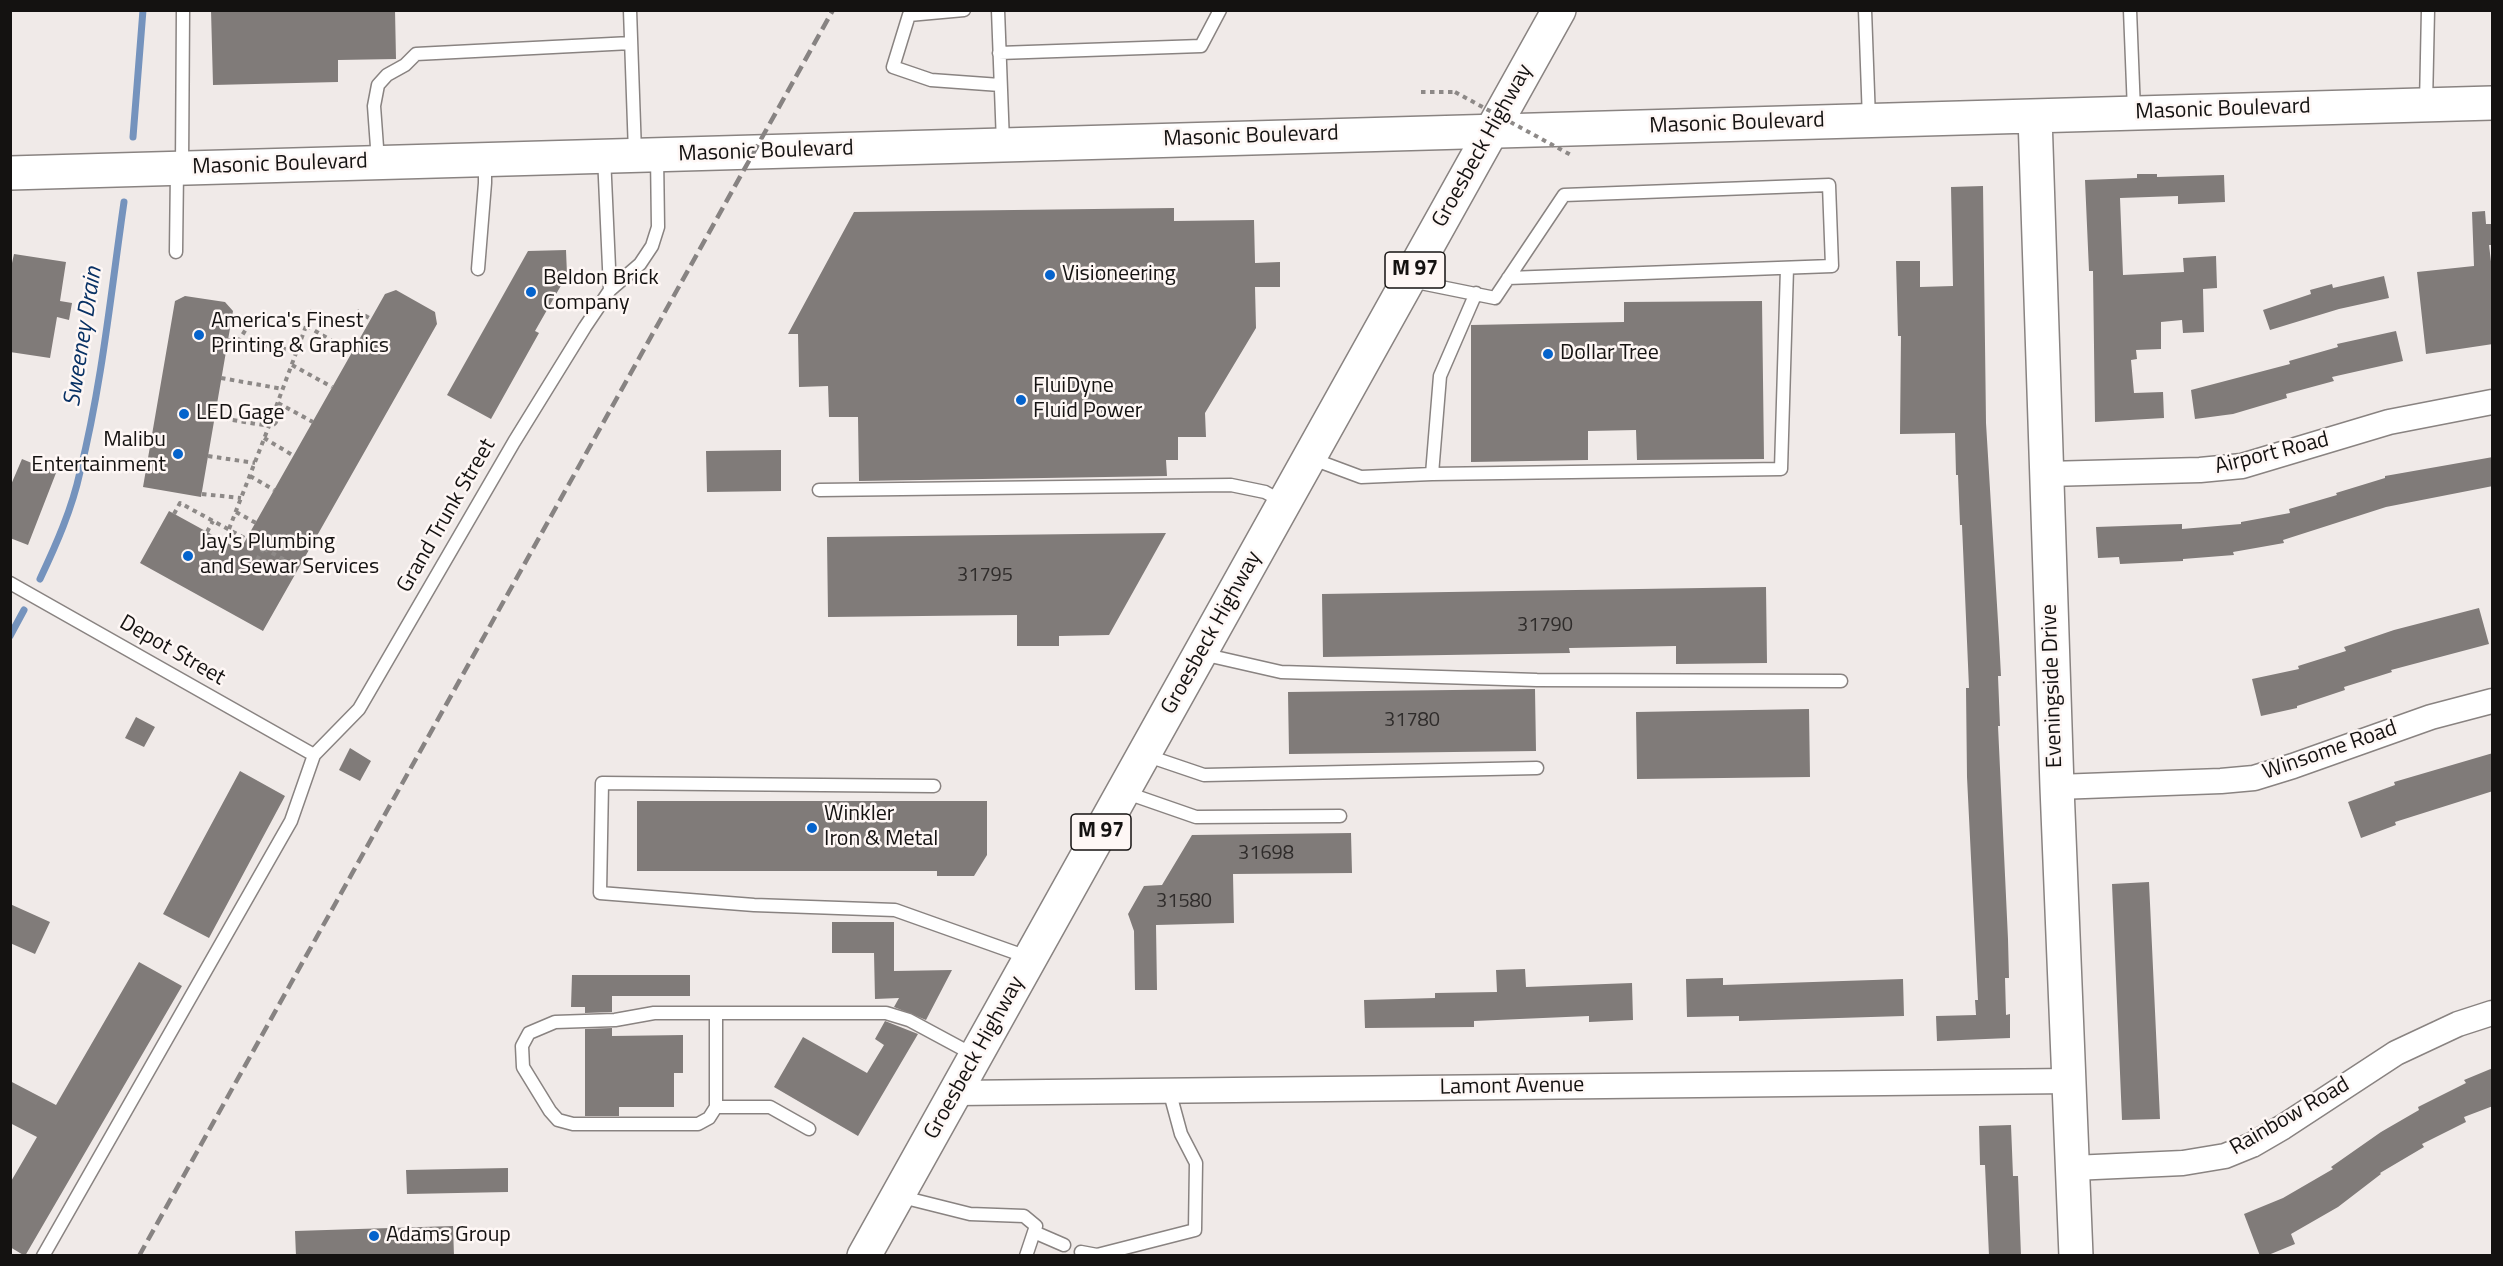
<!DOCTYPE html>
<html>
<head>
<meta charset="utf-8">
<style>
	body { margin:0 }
	#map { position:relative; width:2503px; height:1266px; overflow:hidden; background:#f0eae8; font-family:"Titillium Web",sans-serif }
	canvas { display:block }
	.frame { position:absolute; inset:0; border:12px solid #141211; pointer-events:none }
</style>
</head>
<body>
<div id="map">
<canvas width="2503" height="1266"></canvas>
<div class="frame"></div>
</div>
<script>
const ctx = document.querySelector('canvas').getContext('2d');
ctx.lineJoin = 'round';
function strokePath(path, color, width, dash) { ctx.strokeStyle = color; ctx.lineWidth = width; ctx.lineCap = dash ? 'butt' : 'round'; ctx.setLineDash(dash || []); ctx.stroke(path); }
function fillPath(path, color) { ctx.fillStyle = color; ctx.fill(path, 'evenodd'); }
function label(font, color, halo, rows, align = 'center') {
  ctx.font = font + ' "Titillium Web",sans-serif'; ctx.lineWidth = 5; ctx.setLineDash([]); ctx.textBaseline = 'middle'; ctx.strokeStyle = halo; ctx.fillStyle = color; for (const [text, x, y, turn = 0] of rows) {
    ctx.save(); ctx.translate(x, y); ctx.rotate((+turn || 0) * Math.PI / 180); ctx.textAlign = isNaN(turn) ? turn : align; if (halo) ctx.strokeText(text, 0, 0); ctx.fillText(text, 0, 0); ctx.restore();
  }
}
const stream = new Path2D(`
	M133 137 143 10
	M40 579C56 545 72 509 80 472 102 384 111 292 124 202
	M10 636 24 610`);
const building = new Path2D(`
	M211 10H395L396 59 338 60V82L213 85Z
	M2137 174H2157V177L2224 175 2225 202 2178 204V196L2120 198 2123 275 2184 272 2183 258 2216 256 2217 288 2203 289 2204 332 2183 333 2182 320 2161 322V349L2136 350 2137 359 2131 360 2134 393 2163 392 2164 418 2095 422 2093 271H2089L2085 180 2137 178Z
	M1983 186 1986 423 1999 638 2001 676H1998L2000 726H1998L2008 939 2009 978H2005L2006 1015 2010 1014V1038L1937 1041 1936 1016 1976 1015 1975 1000H1978L1967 777 1966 688H1969L1962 525H1960L1958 475H1956L1955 433 1900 434 1901 336H1898L1896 261H1920V287L1953 286 1951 187Z
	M1174 208V221L1254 220 1255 263 1280 262V287H1255L1256 328 1205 413 1206 437H1178V460H1166L1167 476 859 481 858 417H829L828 386 799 387 798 334H788L854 212Z
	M2485 211 2486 224H2493V245H2489L2493 278V344L2426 354 2417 272 2474 266 2472 212Z
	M566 250 567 275 535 331 539 333 491 419 447 395 528 251Z
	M14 254 66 262 60 301 72 303 69 320 57 317 50 358 10 352V272Z
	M2384 276 2389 298 2339 309 2270 330 2263 310 2311 294 2310 290 2332 284 2333 288Z
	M396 290 435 312 437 324 263 631 140 563 169 511 240 550 385 294Z
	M185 296 225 302 233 311 201 497 143 487 175 301Z
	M1762 301 1764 459 1637 460 1636 430 1588 431V460L1471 462V325L1624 322V302Z
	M2396 331 2403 361 2332 377 2334 381 2286 394 2287 398 2233 414 2195 419 2191 390 2290 364 2289 361 2338 347 2337 344Z
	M781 450V491L707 492 706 451Z
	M2493 457V486L2386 507 2283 540 2284 543 2233 552 2234 555 2183 559V561L2120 564 2119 557 2098 558 2096 527 2182 524V529L2241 524V522L2290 513 2289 509 2337 495 2336 493 2385 478V476Z
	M22 459 56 473 28 545 10 538V487Z
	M1166 533 1109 635 1059 636V646H1017V615L828 617 827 537Z
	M1766 587 1767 663 1676 664V646L1569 648 1570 653 1323 657 1322 594Z
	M2479 608 2489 644 2391 670 2392 672 2344 687 2345 690 2297 706V708L2261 716 2252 679 2299 669 2298 666 2346 651 2344 647 2394 630Z
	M1535 689 1536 751 1289 754 1288 692Z
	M1809 709 1810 777 1637 779 1636 712Z
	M136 717 155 727 144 747 125 738Z
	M350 748 371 761 360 781 339 770Z
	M2493 753V791L2395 822 2396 825 2361 838 2348 802 2395 785 2394 782Z
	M240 771 285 796 209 938 163 914Z
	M637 801H987V855L974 876H937V871H637Z
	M1351 833 1352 873 1233 874 1234 923 1156 925 1157 990H1135L1134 931 1128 914 1144 886 1162 885 1192 835Z
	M2149 882 2160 1119 2122 1120 2112 884Z
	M10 904 50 922 35 954 10 943Z
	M832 922H894V971L952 970 926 1020 894 1007 899 998 875 999 874 953H832Z
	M139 962 182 986 25 1256 10 1247V1183L37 1137 10 1123V1081L56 1105Z
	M1525 969 1526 987 1632 983 1633 1020 1589 1022V1016L1474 1021V1027L1365 1028 1364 1000 1435 998V993L1497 992 1496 970Z
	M572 975H690V996H612V1012L585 1013V1007H571Z
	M1723 978V985L1903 979 1904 1016 1739 1021V1016L1687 1017 1686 979Z
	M885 1021 918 1034 858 1136 774 1087 803 1037 867 1073 884 1045 875 1039Z
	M612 1028V1036L683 1035V1073H674V1107H619V1116H585V1029Z
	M2493 1068V1106L2464 1117 2466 1122 2422 1144 2424 1147 2380 1173 2381 1174 2338 1207 2291 1234 2295 1244 2266 1256H2260L2244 1214 2283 1198 2333 1169 2331 1167 2381 1132 2419 1110 2418 1107 2466 1083 2464 1080Z
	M2011 1125 2013 1176H2018L2021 1256H1989L1985 1165H1980L1979 1126Z
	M508 1168V1192L407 1194 406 1170Z
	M453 1226 454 1256H296L295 1231Z`);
const path = new Path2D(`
	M1421 92H1455
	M357 311 371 319
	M307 326 352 353
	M228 340 297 351
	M238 342 254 316
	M292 365 332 387
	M221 378 283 389
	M278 403 313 422
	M265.5 420a5.5 5.5 0 1 1 11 0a5.5 5.5 0 1 1-11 0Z
	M273 415 312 310
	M215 417 269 426
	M264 438 294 456
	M208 456 255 463
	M250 476 274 490
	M202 494 241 498
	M236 512 256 523
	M174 514 180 503 296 566 289 578
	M229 529 269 426
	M207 532 213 521
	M257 560 263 549`);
const lane = new Path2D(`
	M630 10 635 153
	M964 10 909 15 893 67 931 80 1000 85
	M998 10 1003 143
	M1865 10 1869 120
	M2130 10 2134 111
	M999 53 1201 46 1220 10
	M2426 104 2428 10
	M604 156 610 290
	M378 161 374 106 378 85 387 75 405 65 416 54 631 43
	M182 167 183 10
	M176 252 177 170
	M478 269 485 183V162
	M1411 281 1495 298 1564 195 1829 185 1832 266 1508 278
	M1310 458 1361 477 1432 474 1440 376 1476 293
	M1432 474 1781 469 1787 268
	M819 490 1231 485 1265 492 1283 502
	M10 583 314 755
	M1202 654 1281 672 1537 680 1841 681
	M1145 755 1204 775 1537 768
	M934 786 602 783 600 893 754 905 895 910 1030 958
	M1124 792 1196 817 1340 816
	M716 1013V1107L709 1118 698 1124H573L558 1120 550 1111 523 1067 522 1046 529 1033 555 1022 615 1020 654 1013H886L909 1020 974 1055
	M716 1107H770L809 1129
	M898 1196 970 1214 1024 1216 1036 1226 1026 1256
	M1034 1232 1064 1245
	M1081 1252 1097 1255 1195 1230 1196 1163 1181 1134 1169 1090
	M43 1256 291 821 314 755 359 709 514 442 585 327 610 290 640 264 652 246 658 227 657 155`);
const street = new Path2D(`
	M2047 474 2200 470 2242 466 2389 422 2492 402
	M2057 787 2221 781 2254 778 2293 766 2431 717 2492 701
	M955 1093 2070 1081
	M2073 1168 2183 1163 2225 1156 2252 1145 2283 1127 2396 1053 2458 1024 2492 1013`);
const secondary = new Path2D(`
	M2035 116 2057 787 2076 1256
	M10 173 2492 103`);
const primary = new Path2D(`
	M864 1256 1559 10`);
const rail = new Path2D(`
	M139 1256 833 10`);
const pathBridge = new Path2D(`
	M1455 92 1571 155`);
const markers = [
	[1050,275,6,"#0563cc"],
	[531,292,6,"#0563cc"],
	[199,335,6,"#0563cc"],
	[1548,354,6,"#0563cc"],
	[1021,400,6,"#0563cc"],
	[184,414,6,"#0563cc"],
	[178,454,6,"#0563cc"],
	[188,556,6,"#0563cc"],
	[812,828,6,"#0563cc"],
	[374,1236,6,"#0563cc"]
];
const numberNames = [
	["31795",985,576],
	["31790",1545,626],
	["31780",1412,721],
	["31698",1266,854],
	["31580",1184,902]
];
const shields = [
	[1415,270,60],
	[1101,832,60]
];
const shieldNames = [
	["M 97",1415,270],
	["M 97",1101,832]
];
const streetNames = [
	["Masonic Boulevard",2223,110,-2],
	["Masonic Boulevard",1737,124,-2],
	["Masonic Boulevard",1251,137,-2],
	["Groesbeck Highway",1483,146,-61],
	["Masonic Boulevard",766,152,-2],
	["Masonic Boulevard",280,165,-2],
	["Airport Road",2272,454,-14],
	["Grand Trunk Street",447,516,-60],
	["Groesbeck Highway",1212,633,-61],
	["Depot Street",172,651,30],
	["Eveningside Drive",2053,686,-92],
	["Winsome Road",2330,751,-19],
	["Groesbeck Highway",975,1058,-61],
	["Lamont Avenue",1512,1087,-1],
	["Rainbow Road",2290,1117,-30]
];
const poiNames = [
	["Visioneering",1062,275],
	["Beldon Brick",543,279],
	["Company",543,304],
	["America's Finest",211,322],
	["Printing & Graphics",211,347],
	["Dollar Tree",1560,354],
	["FluiDyne",1033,387],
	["Fluid Power",1033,412],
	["LED Gage",196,414],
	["Malibu",166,441,"right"],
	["Entertainment",166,466,"right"],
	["Jay's Plumbing",200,543],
	["and Sewar Services",200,568],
	["Winkler",824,815],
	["Iron & Metal",824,840],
	["Adams Group",386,1236]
];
const waterNames = [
	["Sweeney Drain",84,337,-81]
];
strokePath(stream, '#7593bd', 7);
fillPath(building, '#807b79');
strokePath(lane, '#898381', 15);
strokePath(street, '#898381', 27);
strokePath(secondary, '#898381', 36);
strokePath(primary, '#898381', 36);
strokePath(path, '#8d8987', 4, [4.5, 4.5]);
strokePath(lane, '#fff', 12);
strokePath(street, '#fff', 24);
strokePath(secondary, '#fff', 33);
strokePath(primary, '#fff', 33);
strokePath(rail, '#878382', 4.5, [12, 6]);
strokePath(pathBridge, '#8d8987', 4, [4.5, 4.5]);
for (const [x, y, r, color] of markers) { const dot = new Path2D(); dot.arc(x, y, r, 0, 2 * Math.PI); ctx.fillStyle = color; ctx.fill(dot); strokePath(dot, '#fef7f5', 2); }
label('20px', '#2f2c2b', null, numberNames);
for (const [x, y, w] of shields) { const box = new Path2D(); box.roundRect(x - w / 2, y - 18, w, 36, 4.5); ctx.fillStyle = '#fef7f5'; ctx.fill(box); strokePath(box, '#141211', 1.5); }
label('bold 21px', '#141211', null, shieldNames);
label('22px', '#141211', '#fef7f5', streetNames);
label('22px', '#141211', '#fef7f5', poiNames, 'left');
label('italic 24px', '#083164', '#fef7f5', waterNames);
</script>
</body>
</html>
